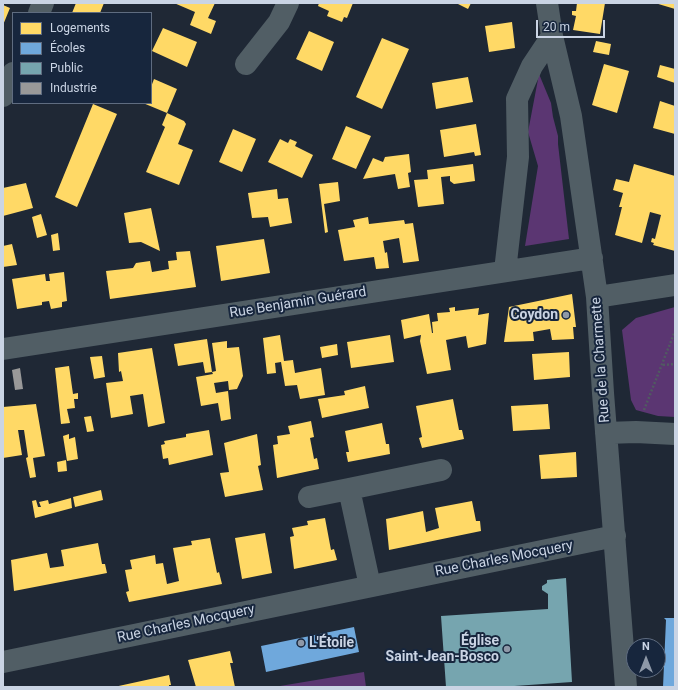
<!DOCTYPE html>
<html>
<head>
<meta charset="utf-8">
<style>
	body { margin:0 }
	#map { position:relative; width:678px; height:690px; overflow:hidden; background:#1f2835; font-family:Roboto,sans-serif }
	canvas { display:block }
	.frame { position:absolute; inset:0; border:4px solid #cad4e4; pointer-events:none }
	.legend { position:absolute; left:12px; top:12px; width:140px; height:92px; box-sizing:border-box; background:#17263d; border:1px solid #5f6c80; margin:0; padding:5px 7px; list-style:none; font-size:12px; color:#cad4e4 }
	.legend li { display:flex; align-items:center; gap:8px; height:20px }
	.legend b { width:20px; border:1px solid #5f6c80 }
	.north { position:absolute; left:626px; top:638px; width:40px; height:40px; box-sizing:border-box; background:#17263d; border:1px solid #5f6c80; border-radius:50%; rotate:0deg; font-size:11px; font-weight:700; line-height:16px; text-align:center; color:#cad4e4 }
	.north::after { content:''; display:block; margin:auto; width:14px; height:18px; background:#8e98a7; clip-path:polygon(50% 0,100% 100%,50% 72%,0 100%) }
	.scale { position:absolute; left:536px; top:20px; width:69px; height:18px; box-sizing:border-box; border:2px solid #cad4e4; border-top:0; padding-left:5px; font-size:12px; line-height:14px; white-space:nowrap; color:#cad4e4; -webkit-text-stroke:3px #17263d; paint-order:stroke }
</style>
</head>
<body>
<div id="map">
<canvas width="678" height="690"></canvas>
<div class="frame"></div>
<ul class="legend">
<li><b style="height:11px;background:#ffd966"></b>Logements</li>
<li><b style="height:11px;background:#6fa8dc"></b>Écoles</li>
<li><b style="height:11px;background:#76a5af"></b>Public</li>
<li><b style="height:11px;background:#999"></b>Industrie</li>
</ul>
<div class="north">N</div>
<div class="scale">20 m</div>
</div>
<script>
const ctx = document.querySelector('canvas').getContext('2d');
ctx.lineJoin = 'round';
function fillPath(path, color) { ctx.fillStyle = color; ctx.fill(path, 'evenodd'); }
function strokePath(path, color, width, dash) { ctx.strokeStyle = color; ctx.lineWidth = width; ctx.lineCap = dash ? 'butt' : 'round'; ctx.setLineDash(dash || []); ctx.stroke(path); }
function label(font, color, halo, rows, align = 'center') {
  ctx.font = font + ' Roboto,sans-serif'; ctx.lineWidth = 4; ctx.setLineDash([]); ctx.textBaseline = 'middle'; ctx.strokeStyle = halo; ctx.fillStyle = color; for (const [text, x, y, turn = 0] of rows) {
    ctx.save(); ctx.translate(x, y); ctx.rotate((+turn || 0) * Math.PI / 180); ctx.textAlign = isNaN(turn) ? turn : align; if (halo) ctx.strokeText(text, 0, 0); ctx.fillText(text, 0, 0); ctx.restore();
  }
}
const green = new Path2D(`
	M539 74 551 103 553 117 558 136V144L569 239 525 246 538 166 528 132Z
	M675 307V417L658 416 636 410 631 400 622 330 636 318Z
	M364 672 366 687H274Z`);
const homes = new Path2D(`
	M76 3H104L100 13H72Z
	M174 3H215L208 18 216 21 211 34 190 25 195 12Z
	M319 3H353L347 18 344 17 342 22 327 16 329 11 318 6Z
	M456 3H471L468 9Z
	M577 3H605L600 34 573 30 576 16 572 15V11H576Z
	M656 3H675V9L655 3Z
	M3 5 10 8 3 25Z
	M512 22 515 48 489 52 485 26Z
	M163 28 197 42 187 67 152 51Z
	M309 31 334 42 322 71 296 59Z
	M382 38 409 49 382 109 356 97Z
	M596 41 611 44 609 55 593 52Z
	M604 64 629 71 617 113 592 105Z
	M660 65 675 69V83L657 77Z
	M468 77 473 102 436 109 432 83Z
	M154 79 177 89 167 113 143 103H151V87Z
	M660 101 675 106V134L653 128Z
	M93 104 117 114 77 207 55 197Z
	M167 113 184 121 186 124 178 144 193 150 179 185 146 172 165 127 162 125Z
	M476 124 481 155 475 156 474 152 444 157 440 130Z
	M346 126 371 136 356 169 332 159Z
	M233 129 256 139 242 172 219 162Z
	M280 139 288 143 290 139 297 142 295 146 313 155 302 178 268 162Z
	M409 154 411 172 408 173 410 187 398 189 395 174 363 179 373 158 383 162 385 157Z
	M473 164 475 181 454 184 450 181V176L441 177 444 204 418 207 414 180 428 179 427 170Z
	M634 164 675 176V251L653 245 654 243 651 242 652 238 655 239 661 215 650 212 642 243 615 235 622 207H619L623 193 613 190 616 179 629 182Z
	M338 182 340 201 324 204 328 232 325 233 319 184Z
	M26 183 33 208 3 216V188Z
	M277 189 278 199 288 198 292 223 270 227 268 217 252 218 248 193Z
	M151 208 160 251 141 242 129 243 124 213Z
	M41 214 47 235 37 238 32 217Z
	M368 217 369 224 404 220 405 224 413 223 419 261 403 263 399 238 383 241 385 253 387 252 389 268 376 269 374 257 344 261 338 230 355 227 353 220Z
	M58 233 60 250 53 251 51 235Z
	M264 239 270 273 221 281 216 246Z
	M12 244 17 265 3 267V246Z
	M190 251 196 287 110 299 106 271 133 268 136 263 150 261 152 272 169 269 168 261 177 260 176 252Z
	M64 272 67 301 62 302V307L51 309 49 301 42 302V305L17 309 12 279 45 274 46 281H50L49 274Z
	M572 294 576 327H573L574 339 552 340 550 329 533 332 534 341 504 342 509 307Z
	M455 307V311L479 308 478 315 489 313 486 344 468 348 466 336 446 340 451 370 427 374 420 341 421 335 404 339 401 320 429 314 432 333H433L432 322 438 321 437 313 450 312 449 308Z
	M280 335 284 361 293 360 295 373 321 368 325 395 300 399 297 385 285 386 281 362 275 363 276 373 267 374 263 338Z
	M390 335 394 362 351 368 347 342Z
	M207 339 212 372 216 371 212 343 227 341V348L239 347 243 376 237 389 229 390 228 381 214 383 216 393 228 391 231 419 221 421 218 403 201 406 196 377 213 374 212 372 205 373 203 362 178 366 174 344Z
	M337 344 338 355 322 358 320 347Z
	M152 348 165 423 148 427 143 394 130 396 133 414 111 418 106 383 123 381 121 371 119 372 118 353Z
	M569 352 570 377 534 380 532 354Z
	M102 356 105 377 94 379 90 357Z
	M69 366 73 394 78 393V399H74L75 408 67 409 70 423 61 424 55 368Z
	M365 386 369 408 322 418 318 399 345 395 344 391Z
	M453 399 459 430H462L464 439 422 448 419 438 422 437 416 406Z
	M36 404 45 456 33 458 36 477 30 478 26 458 28 457 24 430H18L22 455 3 458V407Z
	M548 404 550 429 513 431 511 406Z
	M91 416 94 431 87 432 84 417Z
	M311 421 314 437 310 438 314 459 317 458 319 469 277 478 273 445 278 444 277 436 290 434 288 426Z
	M382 423 386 444H389L390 454 348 462 346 452H349L345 431Z
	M209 430 213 455 169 465 168 458 163 459 161 445 165 444 164 441 186 437V434Z
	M69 434V439L75 437 78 459 67 461 63 436Z
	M257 434 261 465 258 466 263 490 225 497 220 473 229 472 224 443Z
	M576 452 577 477 541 479 539 455Z
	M66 460 67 471 58 472 57 462Z
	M101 490 103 500 75 507 73 497Z
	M71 498 72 508 35 518 32 501 36 500 38 507H41L39 502 48 500 49 504Z
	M472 501 476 521H480L481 531 389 550 386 519 423 511 426 532 439 528 435 508Z
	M325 518 331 550 334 549 337 560 294 569 290 537 294 536 292 528 308 525 307 521Z
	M265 533 272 573 242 579 235 538Z
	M210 538 217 573 219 572 222 584 129 602 126 592 129 591 125 570 132 569 130 560 155 555 156 564 163 563 167 584 179 581 173 548 192 545 191 541Z
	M98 543 102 564H105L107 573 14 591 11 560 47 553 50 568 64 566 61 550Z
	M230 651 233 663H230L235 687H196L188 660Z
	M169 675 171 685H169V687H114Z`);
const schools = new Path2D(`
	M664 618H675V687H663L666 620Z
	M354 627 359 652 266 672 261 646Z`);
const public = new Path2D(`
	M566 578 572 682 500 687H446L441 616 548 609V594L542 590V586L547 583V580Z`);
const industry = new Path2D(`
	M20 368 23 389 15 390 12 370Z`);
const path = new Path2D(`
	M663 365 675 364
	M644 410 675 331`);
const street = new Path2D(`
	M547 3 552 36 571 116 597 297 603 393 626 687
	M39 13 43 3
	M246 64 279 22 288 3
	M3 96 13 73
	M505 271 518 157 517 99 532 66 552 36
	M597 297 675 285
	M3 349 592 258
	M606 433 636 432 675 434
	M309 497 349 489
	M370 586 349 489 441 470
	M3 662 615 536`);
const markers = [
	[566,315,4,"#8e98a7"],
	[301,643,4,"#8e98a7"],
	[507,649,4,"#8e98a7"]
];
const streetNames = [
	["Rue Benjamin Guérard",298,303,-9],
	["Rue de la Charmette",601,360,-94],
	["Rue Charles Mocquery",504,559,-11],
	["Rue Charles Mocquery",186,624,-12]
];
const poiNames = [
	["Coydon",558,315],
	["Église",499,641],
	["Saint-Jean-Bosco",499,657],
	["L'Étoile",309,643,"left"]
];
fillPath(green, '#5b3672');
fillPath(homes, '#ffd966');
fillPath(schools, '#6fa8dc');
fillPath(public, '#76a5af');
fillPath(industry, '#999');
strokePath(path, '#515a62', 2.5, [2, 2]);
strokePath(street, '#515e65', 22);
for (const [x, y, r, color] of markers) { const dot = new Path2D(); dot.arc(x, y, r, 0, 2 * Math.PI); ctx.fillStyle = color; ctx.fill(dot); strokePath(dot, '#17263d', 1.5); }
label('14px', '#cad4e4', '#17263d', streetNames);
label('bold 14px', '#cad4e4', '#17263d', poiNames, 'right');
</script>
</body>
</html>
